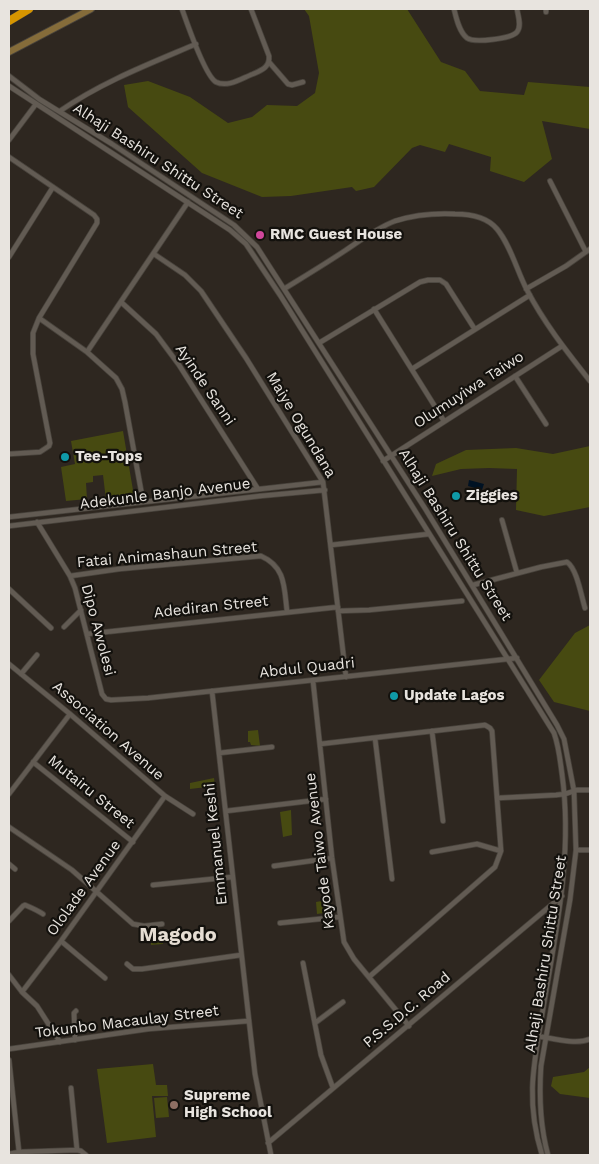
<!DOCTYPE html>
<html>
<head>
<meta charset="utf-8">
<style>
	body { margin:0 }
	#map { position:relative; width:599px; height:1164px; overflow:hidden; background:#2e2720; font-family:"Work Sans",sans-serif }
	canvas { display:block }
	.frame { position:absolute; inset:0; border:10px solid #e8e4df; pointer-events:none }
</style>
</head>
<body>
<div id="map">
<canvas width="599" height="1164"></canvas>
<div class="frame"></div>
</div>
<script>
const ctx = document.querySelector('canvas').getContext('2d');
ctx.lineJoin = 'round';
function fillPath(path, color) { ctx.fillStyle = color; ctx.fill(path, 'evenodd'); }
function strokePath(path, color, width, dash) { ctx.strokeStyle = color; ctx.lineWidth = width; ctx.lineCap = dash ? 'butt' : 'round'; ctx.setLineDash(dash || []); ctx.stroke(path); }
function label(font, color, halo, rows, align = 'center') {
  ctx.font = font + ' "Work Sans",sans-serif'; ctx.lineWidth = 4.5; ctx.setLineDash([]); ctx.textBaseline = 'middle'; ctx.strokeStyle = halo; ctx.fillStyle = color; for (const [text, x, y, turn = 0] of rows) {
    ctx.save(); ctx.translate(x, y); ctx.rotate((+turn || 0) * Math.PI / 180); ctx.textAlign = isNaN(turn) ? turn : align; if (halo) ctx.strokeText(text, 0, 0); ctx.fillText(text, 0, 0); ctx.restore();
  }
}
const green = new Path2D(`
	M304 9H407L441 62 465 71 480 91 524 95 528 82 590 87V129L542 121 552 159 524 182 490 171 491 157 449 144 445 152 420 145 412 148 374 187 356 191 352 187 291 196 262 197 202 173 128 107 124 85 148 81 190 97 228 123 252 117 267 105 297 106 315 93 319 73 309 16Z
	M123 431 134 496 106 500 103 475 93 476V482L86 483 87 499 66 501 61 467 75 464 71 441Z
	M590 446V507L544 516 516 510 517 469 489 468 461 469 432 476 436 464 466 450 516 448 553 454Z
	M590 625V711L554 702 539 680 575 633Z
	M258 730 260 746 251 745 250 742H248V731Z
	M214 778 215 786 190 789V783Z
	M291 810 292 835 283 837 280 812Z
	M327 900 330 901 331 912 317 914 316 902Z
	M162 933 163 944 151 945 150 934Z
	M153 1064 156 1085H167L168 1096H152L156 1137 107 1143 97 1069Z
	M590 1067V1098L560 1094 551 1086 553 1077 584 1072Z
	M167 1097 169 1117 156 1118 154 1098Z`);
const water = new Path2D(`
	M469 480 484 484 482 490 468 486Z`);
const street = new Path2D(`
	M182 9C187 23 205 76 216 82 228 88 242 78 253 74 262 70 270 67 269 56L251 9
	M454 9C456 17 459 32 467 38 474 43 511 39 517 32 522 26 518 16 517 9
	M546 9V12
	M269 62 288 84 292 85 303 82
	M9 76 39 99 112 144 234 225 257 247 426 510 557 725 564 739 574 791 576 850 570 900 541 1066C539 1096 540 1126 548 1155
	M9 86 230 230 246 244 280 295 554 733C559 747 560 760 562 774 573 854 556 931 543 1009 534 1063 525 1100 542 1155
	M60 111C102 82 149 64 196 44
	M9 140 36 104
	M9 157 94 215 97 219V223L39 318 33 333V354L50 443 49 446 40 452 9 454
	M550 181 586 252
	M154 254 185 275 201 291 246 358 323 482 346 677
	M9 257 53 187
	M284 289C305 276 325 264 346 250 361 240 377 228 395 221 414 215 435 213 455 214 469 214 487 217 497 229 511 246 517 271 527 290 544 323 568 353 590 381
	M526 289 566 266 590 249
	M121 302 156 334 179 365 258 489
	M374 309 444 421
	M39 318 87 352 116 378 122 389 125 402 143 501
	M319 343 420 282 428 280H440L446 284 474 328
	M87 352 188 202
	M412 369 530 295
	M515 376 546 424
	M383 461 562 346
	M9 517 323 482
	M502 520 517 573
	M37 522 70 576 75 588 102 694 106 699 111 700 148 698 517 658
	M9 526 260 496 325 490
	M331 545 429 534
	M70 576 119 569 261 556C286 567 284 588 287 611
	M473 585 541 567 567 562C577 569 581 595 585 608
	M9 589 51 628
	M338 611 369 610 462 601
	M64 627 81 610
	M87 634 338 607
	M9 664 70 714 165 796 193 814
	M21 674 37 655
	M313 681 332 858 344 942 354 959 409 1026
	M212 691 255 1074 271 1155
	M432 731 443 821
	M375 738 392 879
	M320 744 485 725 490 728 492 731 501 851 495 867 369 977
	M219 753 272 747
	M33 762 133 842
	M9 794 70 714
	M498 798 556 795 565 794 577 790H590
	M226 811 326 799
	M9 827 72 870 133 924 144 926 162 924
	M576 850H590
	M432 852 477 844 501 851
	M9 864 15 869
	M274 866 332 858
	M153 885 232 877
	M9 921 23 906 25 905C32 908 37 910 43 914
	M280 923 339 917
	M61 941 105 978
	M303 963 321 1055 333 1088
	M127 964 133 969H142L241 955
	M9 975 22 992 37 1006 60 1042
	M22 992 61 941 165 796
	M315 1023 343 1002
	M542 1037C558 1039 576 1045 590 1039
	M75 1040 74 1013 76 1011
	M9 1049 148 1029 248 1021
	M9 1060 19 1152
	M71 1088 77 1150
	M268 1143 562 896
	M9 1154 19 1152 77 1150 81 1151 86 1155`);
const secondary = new Path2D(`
	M9 52 91 9`);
const highway = new Path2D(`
	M9 21 29 9`);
const markers = [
	[260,235,5,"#d1479c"],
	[65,457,5,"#0f9aa8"],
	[456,496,5,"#0f9aa8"],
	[394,696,5,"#0f9aa8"],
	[174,1105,5,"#8d6e63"]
];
const streetNames = [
	["Alhaji Bashiru Shittu Street",158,161,33],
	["Ayinde Sanni",205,385,56],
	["Olumuyiwa Taiwo",469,390,-33],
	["Maiye Ogundana",301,425,59],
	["Adekunle Banjo Avenue",165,494,-7],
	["Alhaji Bashiru Shittu Street",455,535,58],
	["Fatai Animashaun Street",167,555,-5],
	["Adediran Street",211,607,-6],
	["Dipo Awolesi",98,630,75],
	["Abdul Quadri",307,668,-6],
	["Association Avenue",108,731,41],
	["Mutairu Street",91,792,39],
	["Emmanuel Keshi",216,844,-96],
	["Kayode Taiwo Avenue",320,851,-97],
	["Ololade Avenue",84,888,-54],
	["Alhaji Bashiru Shittu Street",546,954,-81],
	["P.S.S.D.C. Road",407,1010,-40],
	["Tokunbo Macaulay Street",127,1022,-7]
];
const poiNames = [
	["RMC Guest House",270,235],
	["Tee-Tops",75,457],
	["Ziggies",466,496],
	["Update Lagos",404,696],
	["Supreme",184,1096],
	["High School",184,1113]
];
const districtNames = [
	["Magodo",178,935]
];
fillPath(green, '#474a11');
fillPath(water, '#001223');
strokePath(street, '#48433c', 6);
strokePath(secondary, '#48433c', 8);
strokePath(highway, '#48433c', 9);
strokePath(street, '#625b53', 4.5);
strokePath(secondary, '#856c3a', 6);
strokePath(highway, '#d69500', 8);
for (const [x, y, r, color] of markers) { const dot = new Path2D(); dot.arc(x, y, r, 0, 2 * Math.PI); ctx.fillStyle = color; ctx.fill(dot); strokePath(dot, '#13110d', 2); }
label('15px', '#e8e4df', '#13110d', streetNames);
label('bold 15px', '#e8e4df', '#13110d', poiNames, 'left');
label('bold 20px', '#e5ddd3', '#13110d', districtNames);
</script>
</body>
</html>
